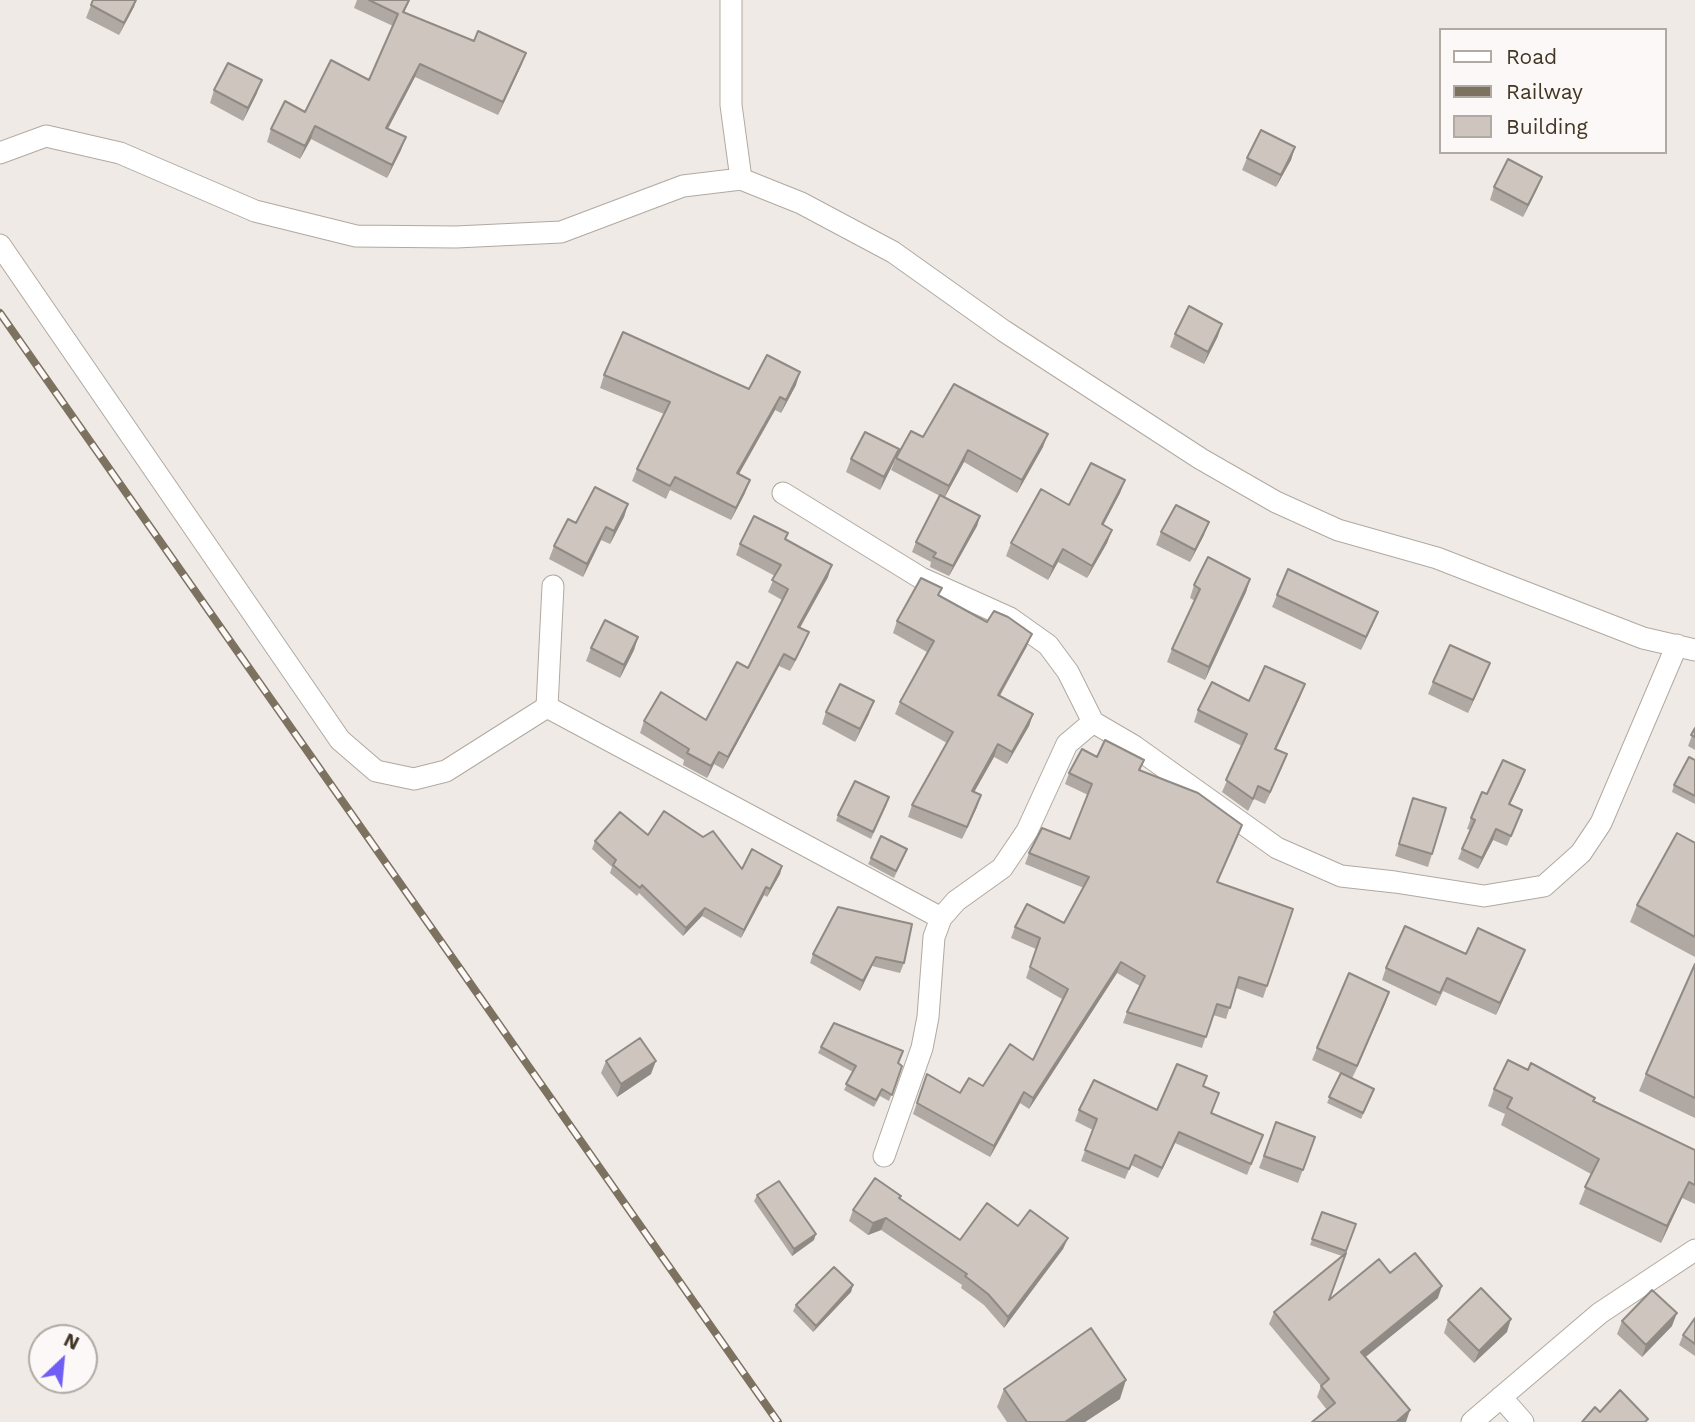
<!DOCTYPE html>
<html>
<head>
<meta charset="utf-8">
<style>
	body { margin:0 }
	#map { position:relative; width:1695px; height:1422px; overflow:hidden; background:#efeae6; font-family:"Work Sans",sans-serif }
	canvas { display:block }
	.legend { position:absolute; left:1439px; top:28px; width:228px; height:126px; box-sizing:border-box; background:#fbf8f7; border:2px solid #b1aaa3; margin:0; padding:9px 12px; list-style:none; font-size:21px; color:#423624 }
	.legend li { display:flex; align-items:center; gap:14px; height:35px }
	.legend b { width:35px; border:2px solid #b1aaa3 }
	.north { position:absolute; left:28px; top:1324px; width:70px; height:70px; box-sizing:border-box; background:#fbf8f7; border:2px solid #b1aaa3; border-radius:50%; rotate:26deg; font-size:19px; font-weight:700; line-height:28px; text-align:center; color:#423624 }
	.north::after { content:''; display:block; margin:auto; width:24px; height:32px; background:#705ef4; clip-path:polygon(50% 0,100% 100%,50% 72%,0 100%) }
</style>
</head>
<body>
<div id="map">
<canvas width="1695" height="1422"></canvas>
<ul class="legend">
<li><b style="height:9px;background:#fff"></b>Road</li>
<li><b style="height:9px;background:#7d715f"></b>Railway</li>
<li><b style="height:19px;background:#cdc5be"></b>Building</li>
</ul>
<div class="north">N</div>
</div>
<script>
const ctx = document.querySelector('canvas').getContext('2d');
ctx.lineJoin = 'round';
function strokePath(path, color, width, dash) { ctx.strokeStyle = color; ctx.lineWidth = width; ctx.lineCap = dash ? 'butt' : 'round'; ctx.setLineDash(dash || []); ctx.stroke(path); }
function fillPath(path, color) { ctx.fillStyle = color; ctx.fill(path, 'evenodd'); }
const minor = new Path2D(`
	M731 0V105L741 179
	M0 153 46 136 120 153 255 211 356 236 456 237 561 232 683 186 741 179 801 203 893 252 1004 331 1201 459 1276 502 1338 530 1437 558 1643 638 1695 650
	M0 245 340 740 376 771 414 779 446 771 547 707 941 918
	M783 493 921 578 1010 618 1048 645 1068 672 1093 722
	M547 707 553 586
	M884 1156 922 1048 928 1017 934 937 941 918 956 901 1002 868 1027 831 1067 744 1093 722 1134 746 1277 848 1341 876 1395 882 1484 896 1544 886 1581 853 1601 823 1677 645
	M1501 1397 1523 1422
	M1472 1422 1600 1313 1695 1250`);
const rail = new Path2D(`
	M0 313 778 1422`);
const wall = new Path2D(`
	M93 0H136L119 35 86 18Z
	M357 0H410L404 13 474 41 526 53 521 66 498 115 415 77 388 128 401 150 387 178 311 139 300 159 267 142 271 129 369 80 393 26 354 8Z
	M214 90 257 93 243 121 210 103Z
	M1295 147 1291 160 1276 187 1242 170 1247 158Z
	M1494 187 1537 189 1523 217 1490 200Z
	M1175 334 1218 336 1204 364 1170 347Z
	M604 375 749 389 796 385 781 413 775 410 739 474 745 493 731 520 670 490 666 499 632 481 637 469 664 414 600 388Z
	M923 437 1043 447 1017 493 964 462 945 497 980 516 977 526 949 576 930 567 931 562 912 552 916 542 940 496 891 470 896 458Z
	M899 449 894 462 880 490 846 472 851 459Z
	M1125 480 1120 493 1103 525 1112 530 1107 543 1087 578 1058 562 1048 580 1006 556 1011 543 1069 505Z
	M628 504 624 517 610 544 601 540 583 577 549 559 554 546 576 523Z
	M1161 532 1204 535 1190 562 1156 545Z
	M786 539 828 577 800 628 804 644 790 671 779 666 723 769 714 764 707 778 683 765 684 760 640 733 644 721 706 720 748 668 782 600 768 592 775 576 736 555 740 544Z
	M1250 579 1246 592 1205 680 1167 662 1172 649 1195 601 1190 598 1194 585Z
	M1277 595 1373 624 1361 650 1272 607Z
	M939 596 1027 646 1000 696 1033 714 1029 726 1007 764 994 757 974 792 977 807 962 839 908 817 912 805 947 743 895 714 900 702 927 652 893 633 897 621Z
	M638 637 634 650 620 678 586 661 591 648Z
	M1485 675 1468 713 1428 694 1433 682Z
	M1305 684 1300 697 1276 750 1282 767 1265 804 1254 799 1248 811 1222 792 1242 746 1194 722 1198 710 1249 701Z
	M826 712 869 714 855 742 822 724Z
	M1695 728V750L1688 746Z
	M1097 757 1144 760 1140 770 1238 836 1217 882 1293 909 1263 998 1236 988 1226 1019 1213 1015 1202 1048 1123 1023 1127 1012 1140 986 1117 973 1029 1109 1020 1103 990 1157 913 1114 927 1074 960 1093 983 1086 1033 1060 1062 999 1026 978 1036 949 1011 938 1015 927 1064 923 1084 888 1025 864 1029 853 1070 839 1088 795 1065 784 1069 773Z
	M1695 760V804L1672 792 1674 785Z
	M1521 781 1510 804 1522 810 1507 846 1493 840 1478 869 1458 859 1470 830 1467 829 1471 818 1487 794Z
	M1413 798 1432 854 1428 867 1395 856Z
	M887 804 871 839 836 821 838 815Z
	M648 835 742 869 782 866 780 874 767 897 764 895 741 938 702 916 683 936 639 893 637 896 610 873 612 867 592 849 595 841Z
	M1695 843V957L1630 922 1637 905Z
	M905 855 894 878 868 864 871 858Z
	M912 924 904 963 900 973 872 966 860 991 810 963 813 954Z
	M1466 954 1520 963 1496 1015 1443 991 1436 1006 1382 980 1386 968Z
	M1695 964V1118L1639 1091 1646 1074Z
	M1389 992 1352 1078 1372 1095 1361 1119 1327 1103 1340 1073 1312 1060 1317 1048Z
	M821 1047 898 1063 902 1066 889 1101 880 1096 874 1107 844 1090 853 1072 818 1053Z
	M606 1061 651 1074 617 1097 601 1073Z
	M1204 1086 1219 1093 1212 1113 1263 1135 1247 1175 1175 1143 1158 1178 1131 1165 1125 1179 1081 1161 1093 1130 1075 1121 1079 1110H1157Z
	M1494 1089 1594 1101 1695 1150V1204L1682 1198 1661 1243 1579 1204 1591 1174 1501 1125 1505 1114 1488 1106Z
	M1276 1122 1315 1137 1298 1183 1259 1168Z
	M757 1195 814 1240 792 1256 754 1201Z
	M900 1199 960 1240 1018 1226 1068 1238 1063 1249 1004 1328 984 1305 961 1288 962 1285 881 1230 868 1235 849 1221 853 1210Z
	M1322 1212 1356 1224 1329 1300 1390 1273 1438 1298 1365 1357 1410 1410H1327L1317 1397 1321 1386 1269 1324 1274 1312 1342 1256 1310 1245Z
	M853 1285 851 1292 813 1332 793 1311 796 1305Z
	M1695 1318V1356L1679 1345 1683 1335Z
	M1448 1320 1507 1332 1474 1363 1444 1333Z
	M1622 1321 1672 1326 1642 1357 1617 1334Z
	M1004 1389 1120 1399 1085 1422H1007L997 1407Z`);
const shadedWall = new Path2D(`
	M136 0 134 7 119 35 124 23Z
	M526 53 521 66 498 115 503 102Z
	M420 64 415 77 382 140 386 128Z
	M262 80 257 93 243 121 248 108Z
	M315 126 311 139 300 159 305 146Z
	M406 137 401 150 387 178 392 165Z
	M1295 147 1291 160 1276 187 1281 175Z
	M1542 177 1537 189 1523 217 1528 205Z
	M1222 324 1218 336 1204 364 1208 352Z
	M800 372 796 385 781 413 786 400Z
	M780 397 775 410 732 486 737 473Z
	M1048 434 1043 447 1017 493 1022 480Z
	M899 449 894 462 880 490 884 477Z
	M968 450 964 462 944 498 949 486Z
	M750 480 745 493 731 520 736 508Z
	M1125 480 1120 493 1097 537 1102 524Z
	M628 504 624 517 610 544 614 531Z
	M980 516 977 526 949 576 953 566Z
	M1209 522 1204 535 1190 562 1195 550Z
	M606 527 601 540 583 577 587 564Z
	M1112 530 1107 543 1087 578 1092 566Z
	M1063 549 1058 562 1048 580 1053 567Z
	M832 565 828 577 794 638 798 627Z
	M1250 579 1246 592 1205 680 1209 667Z
	M1378 612 1373 624 1361 650 1366 637Z
	M809 632 804 644 790 671 795 660Z
	M1032 634 1027 646 993 707 998 695Z
	M638 637 634 650 620 678 624 665Z
	M784 654 779 666 723 769 728 757Z
	M1490 663 1485 675 1468 713 1473 700Z
	M1305 684 1300 697 1270 762 1275 749Z
	M874 701 869 714 855 742 860 729Z
	M1033 714 1029 726 1007 764 1012 752Z
	M998 744 994 757 968 803 972 791Z
	M719 752 714 764 707 778 711 766Z
	M1287 754 1282 767 1265 804 1270 792Z
	M1525 770 1521 781 1505 815 1509 804Z
	M981 795 977 807 962 839 967 827Z
	M1496 829 1493 840 1478 869 1482 858Z
	M782 866 780 874 767 897 770 889Z
	M766 887 764 895 741 938 744 930Z
	M705 908 702 916 683 936 686 928Z
	M1525 950 1520 963 1496 1015 1500 1003Z
	M876 957 872 966 860 991 863 981Z
	M1121 962 1117 973 1029 1109 1033 1098Z
	M1389 992 1385 1004 1352 1079 1357 1066Z
	M656 1061 651 1074 617 1097 621 1084Z
	M1024 1092 1020 1103 990 1157 994 1146Z
	M1179 1132 1175 1143 1158 1178 1162 1168Z
	M1689 1182 1682 1198 1661 1243 1667 1226Z
	M886 1218 881 1230 868 1235 873 1223Z
	M816 1234 814 1240 792 1256 794 1249Z
	M1068 1238 1063 1249 1004 1328 1008 1317Z
	M853 1285 851 1292 813 1332 816 1326Z
	M1442 1286 1438 1298 1357 1364 1361 1352Z
	M1677 1313 1672 1326 1642 1357 1646 1345Z
	M1511 1319 1507 1332 1474 1363 1479 1351Z
	M1126 1380 1120 1399 1085 1422H1065Z
	M1410 1410 1406 1422H1396Z`);
const building = new Path2D(`
	M93 0H136L124 23 91 5Z
	M369 0H409L403 12 474 41 478 31 526 53 503 102 420 64 386 128 406 137 392 165 315 126 305 146 271 129 285 101 305 112 331 60 369 80 398 14Z
	M228 63 262 80 248 108 214 90Z
	M1261 130 1295 147 1281 175 1247 158Z
	M1508 159 1542 177 1528 205 1494 187Z
	M1189 306 1222 324 1208 352 1175 334Z
	M623 332 749 389 767 355 800 372 786 400 780 397 737 473 750 480 736 508 675 477 670 486 637 469 670 402 604 375Z
	M954 384 1048 434 1022 480 968 450 949 486 896 458 911 431 923 437Z
	M865 432 899 449 884 477 851 459Z
	M1091 463 1125 480 1102 524 1112 530 1092 566 1063 549 1053 567 1011 543 1041 489 1069 505Z
	M595 487 628 504 614 531 606 527 587 564 554 546 568 519 576 523Z
	M940 495 980 516 953 566 933 557 936 553 916 542Z
	M1176 505 1209 522 1195 550 1161 532Z
	M754 516 788 533 785 539 832 565 798 627 809 632 795 660 784 654 728 757 719 752 711 766 687 753 689 749 644 721 661 692 706 720 737 662 748 668 788 589 772 580 781 565 740 544Z
	M1208 557 1250 579 1209 667 1172 649 1200 589 1194 585Z
	M1288 569 1378 612 1366 637 1277 595Z
	M921 578 942 588 938 595 987 622 994 611 1008 617 1032 634 998 695 1033 714 1012 752 998 744 972 791 981 795 967 827 912 805 953 732 900 702 934 641 897 621Z
	M605 620 638 637 624 665 591 648Z
	M1450 645 1490 663 1473 700 1433 682Z
	M1265 666 1305 684 1275 749 1287 754 1270 792 1258 786 1253 799 1226 780 1247 734 1198 710 1212 682 1249 701Z
	M840 684 874 701 860 729 826 712Z
	M1695 728V737L1691 735Z
	M1105 740 1144 760 1139 770 1198 793 1242 825 1217 882 1293 909 1267 986 1239 977 1230 1008 1217 1004 1206 1037 1127 1012 1145 976 1121 962 1033 1098 1024 1092 994 1146 917 1103 927 1074 960 1093 969 1078 983 1086 1010 1044 1033 1060 1068 989 1030 967 1040 938 1015 927 1027 904 1064 923 1089 877 1029 853 1042 828 1070 839 1092 784 1069 773 1082 749 1097 757Z
	M1689 757 1695 760V796L1674 785Z
	M1503 760 1525 770 1509 804 1522 810 1511 836 1496 829 1482 858 1462 849 1475 820 1471 818 1482 792 1487 794Z
	M855 781 889 797 873 832 838 815Z
	M1413 798 1446 808 1432 854 1399 844Z
	M664 811 703 837 713 831 742 869 752 849 782 866 770 889 766 887 744 930 705 908 686 928 642 885 640 888 613 865 616 860 595 841 620 812 648 835Z
	M1677 833 1695 843V937L1637 905Z
	M881 836 907 849 896 871 871 858Z
	M838 907 912 924 904 963 876 957 863 981 813 954Z
	M1405 926 1466 954 1478 928 1525 950 1500 1003 1447 978 1440 993 1386 968Z
	M1695 964V1098L1646 1074Z
	M1349 973 1389 992 1357 1066 1317 1048Z
	M834 1023 903 1051 898 1063 902 1066 892 1095 882 1089 876 1100 846 1084 856 1066 821 1047Z
	M640 1038 656 1061 621 1084 606 1061Z
	M1508 1060 1528 1070 1531 1063 1595 1098 1593 1101 1695 1150V1185L1689 1182 1667 1226 1585 1187 1599 1159 1507 1108 1512 1098 1494 1089Z
	M1177 1064 1207 1076 1203 1086 1219 1093 1211 1113 1263 1135 1251 1164 1179 1132 1162 1168 1135 1155 1129 1169 1085 1150 1097 1119 1079 1110 1094 1080 1157 1110Z
	M1341 1073 1374 1089 1363 1113 1329 1097Z
	M1276 1122 1315 1137 1303 1170 1264 1156Z
	M875 1178 901 1196 899 1198 960 1240 987 1203 1018 1226 1030 1210 1068 1238 1008 1317 988 1294 965 1276 967 1274 886 1218 873 1223 853 1210Z
	M779 1181 816 1234 794 1249 757 1195Z
	M1322 1212 1356 1224 1346 1251 1312 1239Z
	M1346 1253 1329 1300 1379 1259 1390 1273 1415 1253 1442 1286 1361 1352 1410 1410 1396 1422H1312L1335 1403 1321 1386 1329 1379 1274 1312Z
	M834 1267 853 1285 816 1326 796 1305Z
	M1481 1288 1511 1319 1479 1351 1448 1320Z
	M1652 1290 1677 1313 1646 1345 1622 1321Z
	M1695 1318V1344L1683 1335Z
	M1091 1328 1126 1380 1065 1422H1027L1004 1389Z
	M1620 1390 1648 1419 1645 1422H1582L1595 1407 1600 1412Z`);
strokePath(minor, '#b1a9a0', 23);
strokePath(minor, '#fff', 21);
strokePath(rail, '#7d715f', 8);
strokePath(rail, '#fbf8f7', 5, [16]);
fillPath(wall, '#b0a9a3');
fillPath(shadedWall, '#908a85');
fillPath(building, '#cdc5be');
strokePath(building, '#908a85', 2);
</script>
</body>
</html>
